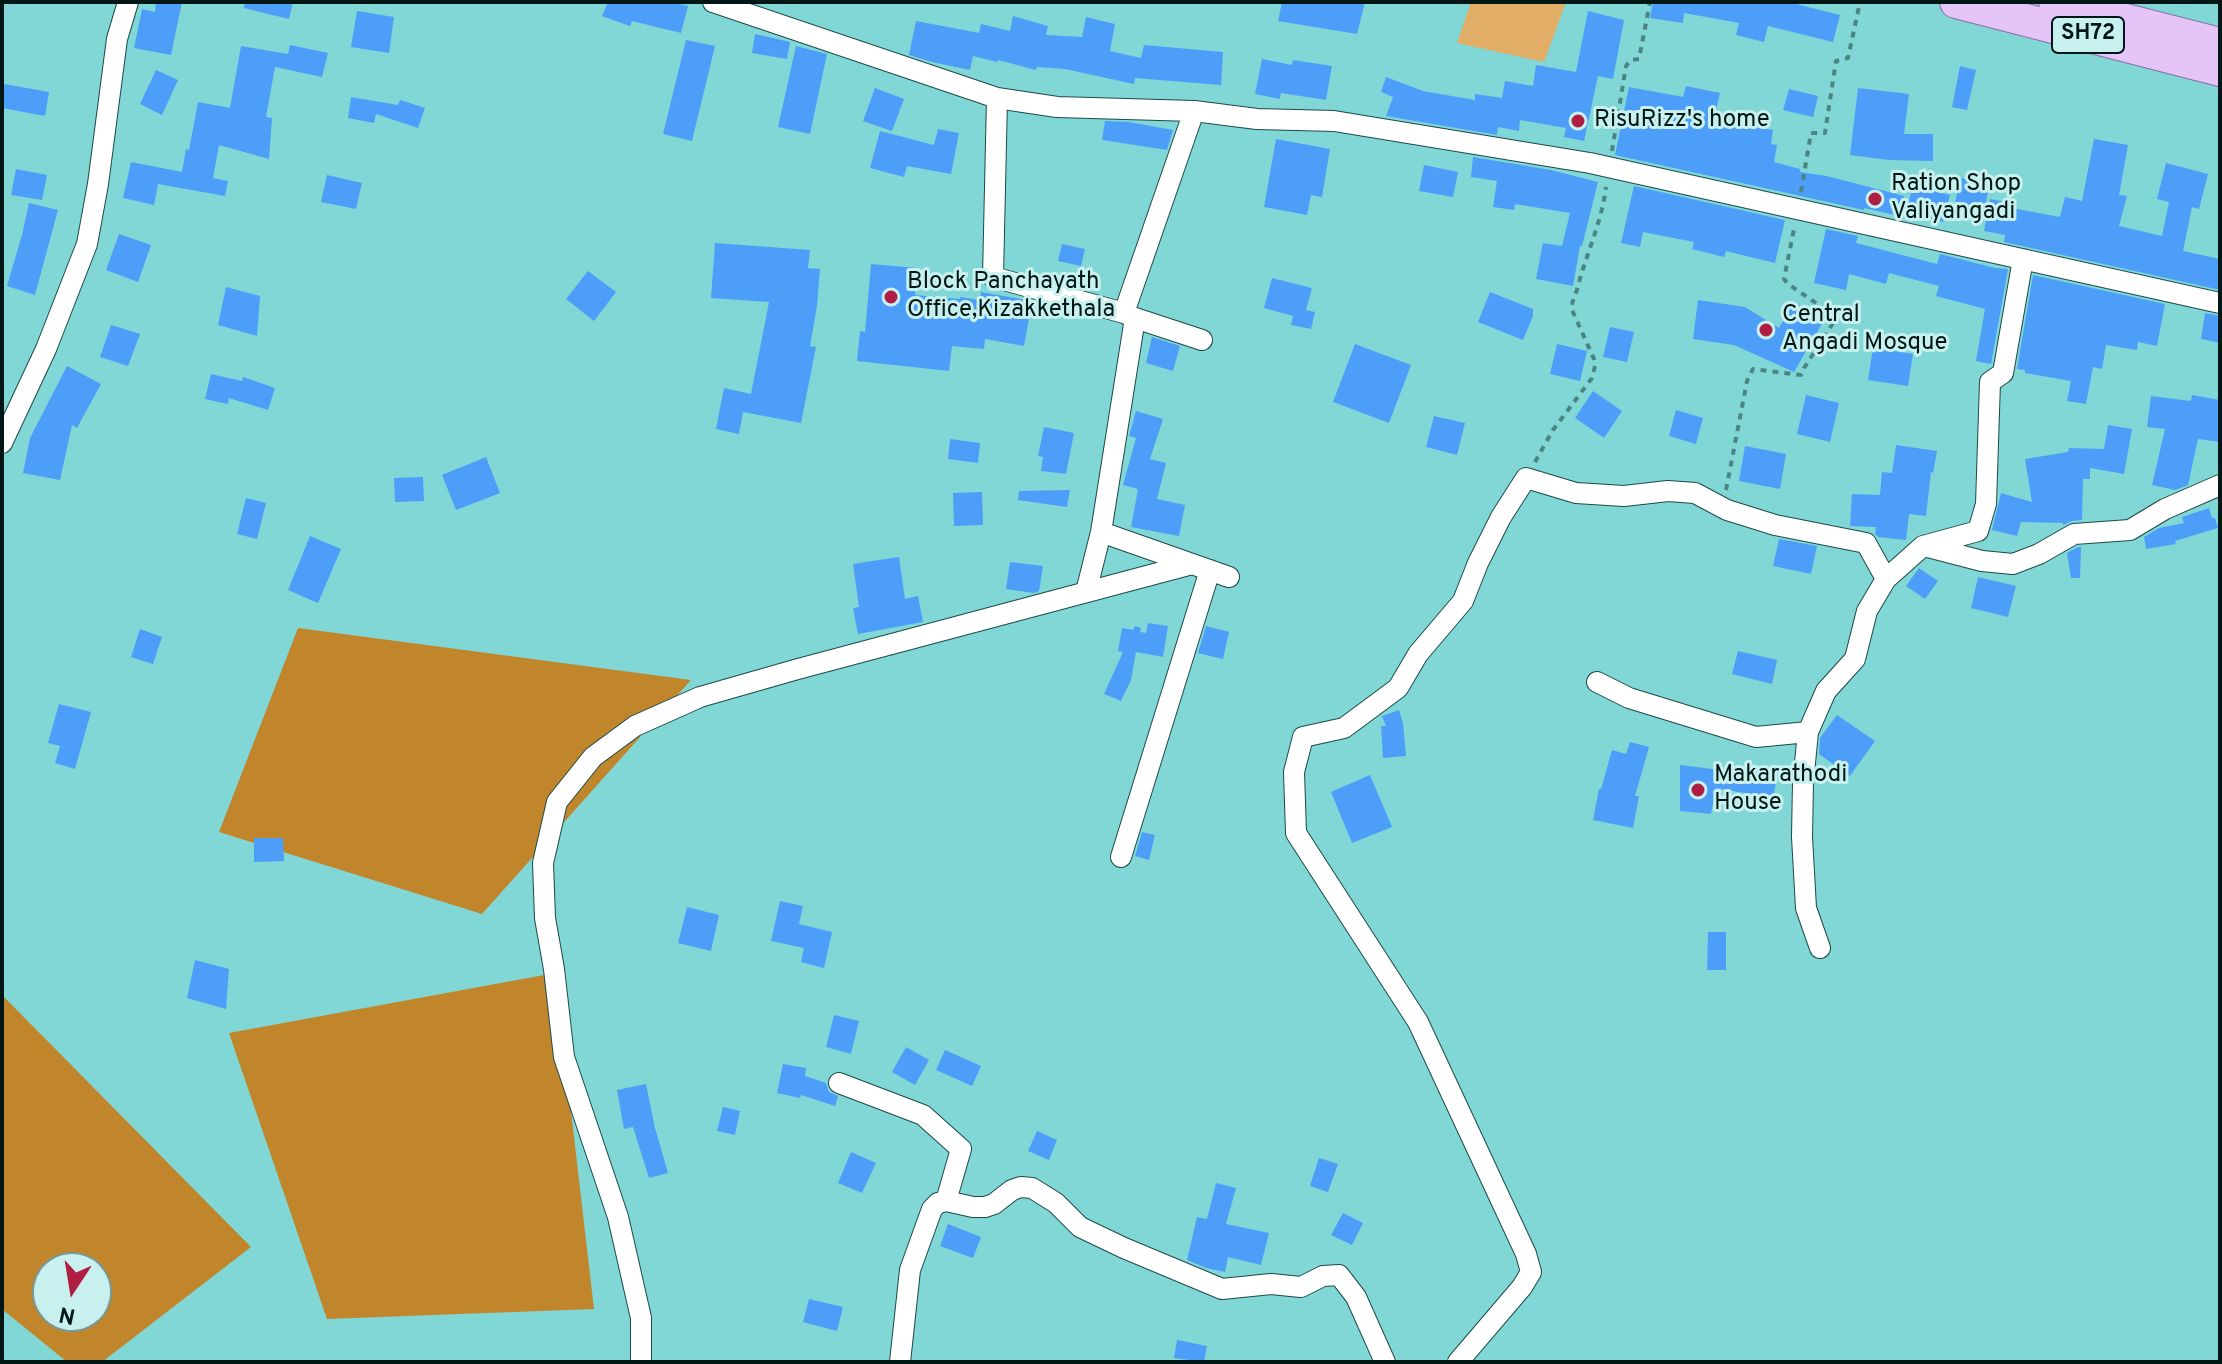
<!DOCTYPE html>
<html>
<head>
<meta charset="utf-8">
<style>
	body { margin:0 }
	#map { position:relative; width:2222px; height:1364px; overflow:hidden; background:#81d7d5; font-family:Overpass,sans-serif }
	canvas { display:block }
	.frame { position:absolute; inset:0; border:4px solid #001716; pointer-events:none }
	.north { position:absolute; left:32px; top:1252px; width:80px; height:80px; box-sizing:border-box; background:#c7f0ee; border:2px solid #779998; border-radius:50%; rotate:192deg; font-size:22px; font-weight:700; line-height:32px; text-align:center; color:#001716 }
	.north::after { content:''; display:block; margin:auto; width:28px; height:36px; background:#b01d43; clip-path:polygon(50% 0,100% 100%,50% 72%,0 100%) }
</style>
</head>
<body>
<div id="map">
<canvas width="2222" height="1364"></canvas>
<div class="frame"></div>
<div class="north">N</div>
</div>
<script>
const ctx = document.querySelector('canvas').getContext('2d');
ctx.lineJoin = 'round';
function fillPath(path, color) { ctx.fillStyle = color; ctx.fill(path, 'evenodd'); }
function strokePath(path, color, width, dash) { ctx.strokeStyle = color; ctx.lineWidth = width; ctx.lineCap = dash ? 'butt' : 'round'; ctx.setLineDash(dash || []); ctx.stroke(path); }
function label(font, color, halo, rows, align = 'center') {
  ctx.font = font + ' Overpass,sans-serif'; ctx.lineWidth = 6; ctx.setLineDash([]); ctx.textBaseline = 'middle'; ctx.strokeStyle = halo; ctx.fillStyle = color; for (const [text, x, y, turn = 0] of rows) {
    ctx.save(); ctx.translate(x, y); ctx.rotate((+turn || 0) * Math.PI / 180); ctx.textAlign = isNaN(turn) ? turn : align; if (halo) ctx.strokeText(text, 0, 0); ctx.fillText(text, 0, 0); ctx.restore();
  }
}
const green = new Path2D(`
	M1471 2H1566L1544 62 1457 43Z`);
const forest = new Path2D(`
	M298 628 691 680 482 914 219 832Z
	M555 973 594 1309 327 1319 229 1033Z
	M2 995 251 1247 102 1362H67L2 1309ZM48 1268H96V1316H48Z`);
const building = new Path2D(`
	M156 2H182L171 55 134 48 142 9 155 12Z
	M245 2H293L289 19 244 8Z
	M608 2H671L688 6 681 33 632 21 630 26 602 16Z
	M1282 2H1365L1357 34 1278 21Z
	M1653 2H1788L1840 15 1833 42 1768 26 1764 42 1736 35 1739 23 1684 13 1683 23 1650 18Z
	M357 11 394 17 389 53 351 47Z
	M1588 11 1624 20 1613 79 1598 76 1584 141 1564 137 1566 128 1520 120 1519 131 1498 127 1497 135 1386 116 1393 97 1381 92 1386 77 1423 91 1475 100V94L1502 98 1505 81 1533 86 1536 65 1576 72Z
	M1013 16 1048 26 1046 35 1082 37 1086 17 1115 24 1110 51 1141 58 1144 45 1223 52 1221 85 1135 78 1134 84 1065 69 1037 67 1036 70 998 60 997 62 973 56 970 70 932 62 909 55 916 21 979 33 981 24 1010 31Z
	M755 34 790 42 787 59 752 53Z
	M686 40 715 46 692 141 663 134Z
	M290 45 328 53 322 77 275 67 266 117 272 118 269 159 219 145 213 178 228 181 225 196 158 184 154 205 123 198 131 162 182 172 186 149 189 150 198 102 230 108 241 46 288 54Z
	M796 46 827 54 810 134 778 127Z
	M1262 59 1292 65 1293 60 1332 66 1326 100 1281 93 1280 99 1255 94Z
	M1960 66 1976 70 1967 110 1952 107Z
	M156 70 178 80 162 115 140 104Z
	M4 84 49 92 45 116 2 108Z
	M1686 86 1720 93 1713 123 1747 129V126L1773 130 1771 144 1777 145 1774 162 1800 169V172L1827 176 1904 196 1899 216 1864 208V210L1615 155 1629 87 1683 97Z
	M875 88 904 99 892 131 863 121Z
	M1858 88 1909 94 1904 134H1933V161L1889 160 1850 155Z
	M1789 89 1818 96 1813 117 1783 110Z
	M351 97 398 105 400 100 425 108 418 128 376 114 374 123 348 118Z
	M1105 121 1129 122 1173 130 1167 150 1102 140Z
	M938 129 959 133 951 174 907 166 904 177 870 168 880 131 934 145Z
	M1276 139 1330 149 1322 197 1311 195 1307 215 1264 207Z
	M2094 139 2128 145 2119 195 2127 196 2119 226 2162 236 2169 202 2157 199 2166 163 2208 174 2199 209 2192 207 2183 251 2220 259V290L2004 242 2005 235 1984 231 1990 199 2007 202 2006 207 2060 217 2065 197 2082 201Z
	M1473 157 1551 170 1598 182 1582 246H1580L1573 286 1536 279 1543 243 1562 246 1570 213 1515 204 1514 210 1493 207 1497 181 1471 177Z
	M1424 165 1458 172 1453 197 1419 191Z
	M16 169 47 175 42 200 11 195Z
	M327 175 362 183 356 209 321 202Z
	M1960 178 1989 184 1985 209 1955 203Z
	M1634 186 1785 220 1775 263 1726 251 1724 257 1692 249 1694 242 1643 232 1640 247 1621 243Z
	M1913 186 1950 195 1943 222 1906 212Z
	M29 203 58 210 35 295 7 286 22 235Z
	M1826 229 1858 236 1856 243 1937 264 1940 254 1995 268 2008 269 1991 364 1976 361 1985 309 1936 296 1939 286 1889 273 1886 284 1849 274 1846 290 1814 283Z
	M119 234 151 245 138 282 106 270Z
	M715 243 810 250 808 268 820 269 817 306 810 346 816 347 801 423 743 412 739 434 716 429 724 388 751 394 769 302 711 298Z
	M1062 244 1085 249 1081 266 1058 261Z
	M871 264 917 268 915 295 960 299V297L980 300 981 292 1032 301 1024 346 985 339 984 349 952 346 949 371 857 361 860 331 865 332Z
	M588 271 616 292 594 321 566 299Z
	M2033 275 2165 304 2157 346 2138 342 2137 350 2106 345 2102 369 2093 367 2086 404 2067 401 2071 381 2025 373V370L2017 369Z
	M1272 278 1312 288 1306 310 1315 312 1311 329 1291 325 1293 316 1264 308Z
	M226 287 260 296 257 336 218 325Z
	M1490 292 1533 309V316L1523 340 1478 322Z
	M1698 300 1745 307 1779 328 1794 302 1824 320 1794 372 1734 345 1693 339Z
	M2205 313 2220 316V343L2201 339Z
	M111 325 140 334 128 366 100 357Z
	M1610 327 1634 332 1627 362 1603 357Z
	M1152 337 1180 346 1173 371 1146 363Z
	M1355 344 1411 365 1389 423 1333 402Z
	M1557 344 1587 351 1580 381 1550 374Z
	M1873 348 1913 354 1908 386 1868 380Z
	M67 366 101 384 77 428 72 425 60 480 23 473 30 438Z
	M211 374 242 381 243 377 275 388 268 410 229 398 228 404 205 399Z
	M1593 391 1622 411 1604 438 1575 418Z
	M1806 395 1839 403 1830 442 1797 434Z
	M2192 395 2220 400V442L2198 439 2188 485 2175 490 2152 485 2165 429 2147 427 2151 396 2191 401Z
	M1676 410 1703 418 1696 444 1669 436Z
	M1136 411 1163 419 1150 459 1166 463 1157 499 1185 505 1179 536 1131 527 1138 489 1123 485 1136 438 1129 436Z
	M1434 416 1465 423 1457 455 1426 447Z
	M2108 425 2132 429 2124 474 2090 468V479H2083L2082 520 2072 521 2063 525V523L2021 522 2017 536 1992 530 2001 493 2032 502 2025 459 2068 452 2069 448 2104 449Z
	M1044 427 1074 433 1066 474 1041 471 1043 457 1038 456Z
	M950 439 980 443 978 463 948 459Z
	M1896 445 1937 451 1933 473 1931 472 1926 516 1909 514 1906 540 1878 537 1875 534 1876 527 1850 526 1852 494 1880 495 1882 472 1892 473Z
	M1745 446 1786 454 1780 489 1739 481Z
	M486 457 500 493 456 510 442 475Z
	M423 477 424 501 395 502 394 478Z
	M1070 490 1067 507 1018 500 1019 491Z
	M982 492 983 525 954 526 953 493Z
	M246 498 266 503 257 539 237 534Z
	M2209 508 2212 518H2215L2218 528 2175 541 2176 544 2146 549 2144 537 2159 528 2184 523 2182 517Z
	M310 536 341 549 318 603 288 590Z
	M1779 539 1817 546 1811 574 1773 566Z
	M2078 547H2081L2080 578H2071L2067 553Z
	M899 557 905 599 918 596 923 622 858 634 853 608 859 607 853 564Z
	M1010 562 1043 566 1039 591 1034 593 1006 589Z
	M1919 568 1938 581 1925 599 1906 586Z
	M1978 577 2016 586 2008 617 1971 608Z
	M1148 623 1168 626 1163 657 1136 652 1131 680 1121 701 1104 694 1123 652 1118 651 1122 628 1133 630 1135 626 1141 628 1140 632 1146 633Z
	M1206 626 1229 632 1223 659 1198 653Z
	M140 629 162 637 153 664 131 657Z
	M1738 651 1777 660 1772 684 1732 674Z
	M59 704 91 712 75 769 55 763 60 746 48 743Z
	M1399 710 1403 723 1406 756 1383 758 1381 726H1386L1382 716Z
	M1837 715 1875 741 1850 776 1819 754 1820 738Z
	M1630 742 1649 747 1635 796H1639L1633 828 1593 820 1599 789H1601L1612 750 1626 754Z
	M1680 765 1737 772 1738 766 1778 773 1773 798 1716 788 1711 814 1680 811Z
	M1370 775 1392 827 1352 843 1331 792Z
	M1142 832 1155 835 1149 860 1135 856Z
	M254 838H283L284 861 254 862Z
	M780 901 803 906 799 924 832 932 824 968 801 962 804 948 771 941Z
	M687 907 719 915 711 951 678 943Z
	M1708 932H1726V970H1707Z
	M195 960 229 969 226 1009 187 998Z
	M834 1015 859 1021 851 1054 826 1047Z
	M906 1047 929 1060 915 1085 892 1072Z
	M945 1050 981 1066 972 1086 936 1070Z
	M783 1064 806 1068 805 1076 826 1083 829 1092 838 1096 835 1106 801 1095 800 1098 777 1093Z
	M646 1084 655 1128 668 1173 649 1178 633 1127 624 1129 617 1090Z
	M723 1107 740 1111 735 1135 717 1131Z
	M1037 1131 1057 1140 1049 1160 1028 1151Z
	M851 1152 876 1163 862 1193 838 1183Z
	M1319 1158 1338 1164 1328 1192 1310 1186Z
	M1216 1183 1236 1188 1226 1224 1269 1233 1261 1265 1228 1257 1225 1272 1206 1268 1187 1260 1197 1217 1207 1219Z
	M1343 1213 1363 1223 1352 1245 1331 1235Z
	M948 1224 981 1237 973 1258 940 1246Z
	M809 1299 843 1307 837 1331 803 1322Z
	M1177 1340 1207 1346 1204 1362 1174 1358Z`);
const path = new Path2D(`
	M1612 151 1626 66 1631 60 1639 59 1650 2
	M1801 192 1811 133H1825L1836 61 1848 58 1860 2
	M1535 462 1553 430 1592 378 1595 366 1594 359 1572 310C1571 301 1576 295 1578 286 1587 252 1602 221 1606 187
	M1726 490 1747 381 1753 369 1801 375 1804 368 1833 323 1835 316 1788 284 1784 279 1794 229`);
const street = new Path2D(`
	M713 2 997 98 1057 107 1194 111 1257 119 1334 121 1590 163 2220 303
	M997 98 993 277 1124 313 1135 318 1202 340
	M1124 313 1194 111
	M1135 318 1101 532 1229 577
	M2 443 46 349 87 244 98 184 117 39 128 2
	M1928 547 1982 561 2013 564 2039 554 2074 534 2130 530 2165 509 2220 485
	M1086 592 1101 532
	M1597 682 1629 698 1756 737 1808 732
	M1121 857 1210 570
	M1820 948 1806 908 1802 837 1803 783 1808 732 1826 691 1855 659 1867 611 1886 579 1923 546 1978 531 1986 504 1990 382 2003 373 2023 259
	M839 1083 923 1115 961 1149 946 1201
	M641 1362V1318L618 1217 564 1057 554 969 545 918 543 863 557 802 593 757 635 726 700 697 798 669 1192 564
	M900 1362 910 1270 932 1209 938 1203 946 1201 973 1207H985L994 1204 1012 1190 1021 1187 1032 1188 1056 1203 1080 1227 1124 1248 1222 1289 1271 1284 1301 1287 1323 1276 1339 1275 1356 1297 1385 1362
	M1458 1362 1522 1287 1531 1272 1526 1254 1418 1022 1296 833 1294 772 1303 737 1344 728 1398 688 1418 654 1463 601 1478 563 1501 517 1526 478 1576 493 1624 496 1668 491 1695 493 1727 510 1775 525 1866 543 1886 579`);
const primary = new Path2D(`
	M1956 2 2220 70
	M2055 2 2220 44`);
const markers = [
	[1578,121,8,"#b01d43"],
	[1875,199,8,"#b01d43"],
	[891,297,8,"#b01d43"],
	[1766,330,8,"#b01d43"],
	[1698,790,8,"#b01d43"]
];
const shields = [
	[2088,35,72]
];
const shieldNames = [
	["SH72",2088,35]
];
const poiNames = [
	["RisuRizz's home",1594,121],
	["Ration Shop",1891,185],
	["Valiyangadi",1891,213],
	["Block Panchayath",907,283],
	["Office,Kizakkethala",907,311],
	["Central",1782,316],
	["Angadi Mosque",1782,344],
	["Makarathodi",1714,776],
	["House",1714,804]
];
fillPath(green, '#e2ae67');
fillPath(forest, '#c1862b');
fillPath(building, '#4d9ef9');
strokePath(street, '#1c4a49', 22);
strokePath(primary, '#8a6ea4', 34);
strokePath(path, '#4a8584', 4, [6, 6]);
strokePath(street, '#fff', 20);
strokePath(primary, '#e5c4f7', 32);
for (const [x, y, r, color] of markers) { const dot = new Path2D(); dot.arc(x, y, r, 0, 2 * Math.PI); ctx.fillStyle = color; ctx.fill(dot); strokePath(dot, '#c7f0ee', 3); }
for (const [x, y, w] of shields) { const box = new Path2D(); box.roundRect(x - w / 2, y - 18, w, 36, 6); ctx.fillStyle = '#c7f0ee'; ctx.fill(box); strokePath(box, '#001716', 2); }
label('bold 22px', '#001716', null, shieldNames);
label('24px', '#001716', '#c7f0ee', poiNames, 'left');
</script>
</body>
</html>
